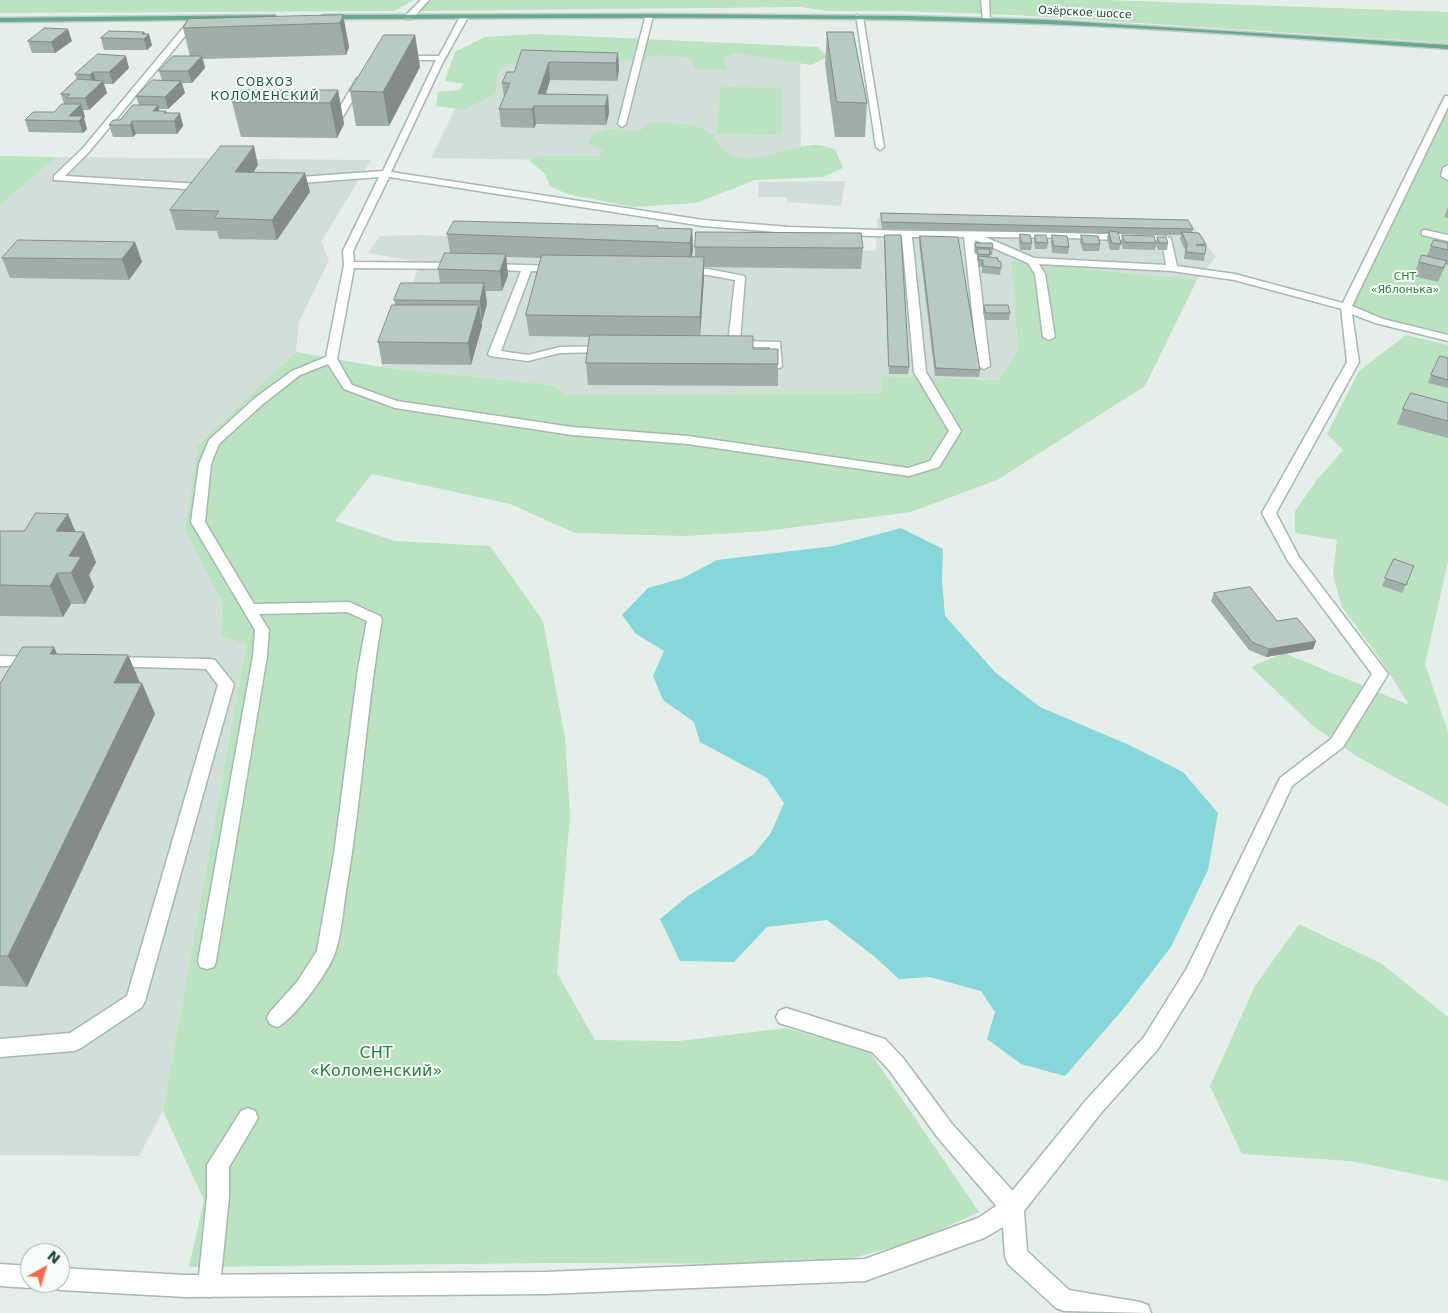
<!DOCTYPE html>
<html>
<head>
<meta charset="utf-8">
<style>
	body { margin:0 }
	#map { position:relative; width:1448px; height:1313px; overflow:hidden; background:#e4efe9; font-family:"DejaVu Sans",sans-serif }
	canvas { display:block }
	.north { position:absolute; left:20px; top:1243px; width:50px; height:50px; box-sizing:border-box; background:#f6fbf8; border:1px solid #a1b1aa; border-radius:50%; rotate:39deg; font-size:14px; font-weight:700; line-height:20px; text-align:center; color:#214336 }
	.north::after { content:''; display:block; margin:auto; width:18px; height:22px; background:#ff6853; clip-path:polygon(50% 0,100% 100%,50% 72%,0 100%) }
</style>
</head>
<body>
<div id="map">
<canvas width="1448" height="1313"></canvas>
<div class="north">N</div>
</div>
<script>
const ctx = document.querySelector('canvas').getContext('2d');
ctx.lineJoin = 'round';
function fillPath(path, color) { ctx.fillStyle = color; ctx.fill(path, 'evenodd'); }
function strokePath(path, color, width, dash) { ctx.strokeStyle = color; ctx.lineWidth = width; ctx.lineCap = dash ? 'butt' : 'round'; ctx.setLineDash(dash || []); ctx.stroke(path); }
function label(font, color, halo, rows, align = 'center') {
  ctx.font = font + ' "DejaVu Sans",sans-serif'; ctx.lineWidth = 4; ctx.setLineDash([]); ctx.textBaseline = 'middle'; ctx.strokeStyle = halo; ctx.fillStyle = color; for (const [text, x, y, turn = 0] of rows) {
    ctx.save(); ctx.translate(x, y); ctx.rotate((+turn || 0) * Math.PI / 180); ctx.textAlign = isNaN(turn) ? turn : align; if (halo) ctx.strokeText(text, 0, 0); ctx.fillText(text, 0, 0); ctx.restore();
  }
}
const built = new Path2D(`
	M484 49 800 54 801 164 431 158Z
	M57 157 371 160 321 242 329 260 299 322 296 352 259 389 185 530 222 602 221 636 246 643 163 1111 139 1156 0 1155V205Z
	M845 181 841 206 787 202V197H758L759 182Z
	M877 218 1190 222 1216 257 1197 280 1011 261 1018 350 998 380 881 376 882 393 568 395 552 385 381 367 419 266 413 261 368 253 380 236 417 235 876 251Z`);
const green = new Path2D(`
	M0 0H414L394 11 0 13Z
	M431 0H1107L1448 12V43L1014 15 903 11H826L802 7 420 11Z
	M535 34 818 47 827 57 811 65 735 53 723 58 728 70 695 69 691 58 662 55 624 61 578 64 534 63 504 66 497 74 496 93 464 110 436 106 438 92 459 90 464 84 445 81 455 52 485 37Z
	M725 87 781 88 782 90V132L775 135 718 134 716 132 721 88Z
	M1448 98V338L1379 321 1346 307Z
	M651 122 694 125 714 135C732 179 778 148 812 145 819 144 828 148 835 149L843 168 823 177 755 180 696 203 633 207 567 194 550 186 545 174 529 160 542 156H600L603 150 588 143 593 134 608 129 640 131Z
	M0 156 57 157 0 205Z
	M1011 261 1197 280 1145 386 997 480 911 512 766 531 686 536 575 533 510 504 372 474 335 521 395 541 490 546 543 621 565 737 570 815 557 973 595 1040 679 1041 786 1028 870 1052 979 1212 913 1242 830 1264 551 1263 189 1267 204 1200 163 1111 246 644 221 636 222 602 185 530 198 446 296 352 381 367 552 385 568 395 882 393 881 376 998 380 1018 350Z
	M1406 335 1448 345V561L1425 664 1448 732V806L1358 757 1337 743 1312 725 1251 667 1284 653 1409 705 1383 663 1342 607 1333 575 1337 540 1295 533V511L1317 480 1343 450 1327 434 1359 371Z
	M1299 924 1382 964 1448 1017V1181L1351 1161 1242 1154 1210 1086 1255 986Z`);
const water = new Path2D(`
	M901 528 943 549 942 580 945 616 996 673 1040 707 1129 745 1183 772 1218 813 1208 870 1171 947 1124 1008 1065 1076 1021 1064 987 1039 995 1012 981 991 930 977 899 979 875 957 827 920 767 927 734 962 680 961 660 919 688 896 754 854 771 833 784 803 767 778 700 742 694 722 663 700 653 676 664 651 636 634 622 615 648 588 683 578 717 560 834 546Z`);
const service = new Path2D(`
	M981 0H989L990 22 983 20Z
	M646 14 653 16 626 124 622 127 618 124Z
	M461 15 468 17 442 64 391 172 703 220 789 227 907 231 1072 232 1166 236 1171 239 1177 266 1235 274 1350 305 1351 307 1346 310 1234 280 1172 271 1039 264 1045 274 1055 337 1049 340 1043 337 1035 274 1028 263 975 240 990 366 984 369 978 366 964 237H912L926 372 961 431 939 467 909 476 688 444 572 435 395 408 344 389 328 364 300 375 263 404 219 444 211 464 205 522 254 604 349 602 380 616 382 619C367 705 362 792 348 879 344 900 342 934 335 953 329 971 294 1020 277 1027L270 1024 267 1018 270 1012 297 982 317 951 334 854 358 669 367 621 347 612 259 614 269 630 267 656 216 961 214 967 207 969 200 967 198 961 253 656 255 630 191 522 199 464 209 440 255 398 292 371 326 357 344 265 343 251 379 177 287 184 282 181 287 178 383 171 436 60H400L396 58 400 56H439ZM389 177 703 226 789 233 902 237 914 372 949 431 930 461 908 468 688 436 572 427 397 401 352 385 337 359 354 268 459 269 464 266 459 263 354 262 353 251ZM985 237 1072 238 1162 242 1166 265 1034 258Z
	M856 15 863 17 884 147 880 150 876 147Z
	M357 78 364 80 339 124 326 123V119H333Z
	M86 147 89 148V152L65 176 200 184 205 187 200 190 54 180V176L83 148Z
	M1448 165V180L1441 176 1443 168Z
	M1425 230 1448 235V241L1422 235V231Z
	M487 264 559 266 564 269 559 272 531 271 501 351 528 355 560 347 608 346 614 349 608 352 560 353 528 361 490 356 488 354 521 271 483 269 482 267Z
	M685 268 708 269 744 276 745 278 740 341 780 342 782 366 780 368H772L770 366V347H734L728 344 735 280 708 275 681 273 680 271Z
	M0 656 38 657 41 661 38 665 0 666Z
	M111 657 210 659 215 660 234 684 145 1001 142 1007 81 1048 74 1051 0 1057V1039L70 1033 127 996 218 685 206 669 106 666 103 662 106 658Z
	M786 1008 885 1039 903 1058 952 1124 1021 1200 1024 1208 1021 1216 1013 1219 1005 1216 938 1138 889 1070 872 1052 779 1023 776 1017 779 1011Z
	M248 1108 255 1111 258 1118 229 1167V1197L220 1286 217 1294 209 1297 201 1294 198 1286 207 1197V1165L241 1111Z`);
const minor = new Path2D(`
	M421 0H429L412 19H406V15Z
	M193 16 200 18 89 152H83V148Z
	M1445 96H1448V107L1352 306 1383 319 1448 335V341L1375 323 1352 314 1359 362 1276 513 1299 557 1388 674 1343 747 1292 786 1201 980 1158 1049 1101 1113 1024 1211 1027 1251 1069 1290 1140 1302 1148 1305 1151 1313 1064 1311 1056 1308 1008 1264 1005 1256 1003 1227 984 1238 865 1281 545 1294 185 1297 60 1290 52 1287 50 1283H60V1268L185 1275 545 1272 865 1259 978 1218 1005 1200 1087 1099 1144 1037 1187 968 1280 778 1331 739 1372 674 1288 561 1262 513 1347 362 1341 307Z
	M0 1264 30 1266V1283H39L38 1285 30 1288 0 1286Z`);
const primary = new Path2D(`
	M657 14 907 16 1048 20 1448 45V49C1314 40 1181 29 1047 24 806 15 564 18 323 19L319 17 323 15Z
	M275 15 276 17 272 19 0 22V18Z`);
const wall = new Path2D(`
	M343 15 349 47 346 55 203 59 205 68 192 83H182L185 93 168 109H159V111H166L167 113H180L183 126 177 134H136L133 137H113L109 125 120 120 139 105 136 96 162 80 159 71 190 56 183 28Z
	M144 32 152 45 147 50H104L101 38Z
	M827 32 867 103 865 137H835L825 64Z
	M415 35 420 67 389 126H356L350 91Z
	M28 41H72L55 53H32Z
	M522 50 618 53 619 70 617 81 550 80 546 94 608 95 609 113 606 125 536 124 534 128 501 127 499 109 504 97 502 83 514 72Z
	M129 68 113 84H104L107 93 89 110H83L85 117 84 118 87 129 83 133 29 132 25 120 54 112 64 104 61 94 77 79 75 74Z
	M338 90 344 124 337 138 241 137 232 102Z
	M258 165 254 172 305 173 310 192 277 240 219 239 217 231 176 230 170 210Z
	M1448 207V218L1444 217Z
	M881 213 1193 229 1192 232 1206 244 1205 254 1204 261 1184 259 1185 250 1180 239 1181 235 1118 234 1121 244 1119 250H1110L1107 238 1108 234 882 229 881 220Z
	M658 228 692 229 693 250 692 257H695V247L863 248 861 269 704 267V278L700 336 753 349 778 364V386L588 385 586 363 590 337 529 336 526 315 542 258 506 257 508 275 502 291H486L487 304 482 322H481L482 326 471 365 382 364 378 342 395 305 394 300 440 283 438 269 450 253 447 234Z
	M1020 234 1032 243 1031 250H1020L1019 241Z
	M885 235 909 367 908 374H889L884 242Z
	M1035 235 1048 243 1047 249H1035L1034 242Z
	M1052 235 1069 247 1068 254 1052 253 1051 242Z
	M1081 235 1100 244 1099 251H1083L1080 242Z
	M1122 235 1156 243 1157 237 1168 243 1167 250H1158L1156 245 1155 250 1123 249 1121 242Z
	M920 236 980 370 979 377 935 376 919 243Z
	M135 242 142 262 129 280 10 278 2 258Z
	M975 243 993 248 992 255H990V257L998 261 1001 268 1000 275 982 273V267H978L979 261H977V254H975L974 250Z
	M1448 243V265L1446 264 1438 282 1413 276 1419 262 1427 256 1431 246Z
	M984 305 1010 313 1009 320H985L983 313Z
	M1448 358V388L1428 383 1431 375Z
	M1448 403V438L1397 424 1403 409Z
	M68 514 75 532 96 562 89 575 94 587 85 604H71L63 617 0 616V531H24Z
	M1394 559 1414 566 1402 593 1382 586Z
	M1214 593 1277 621 1316 641 1313 649 1266 657 1249 650 1211 601Z
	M54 647 56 654 128 655 140 683 155 714 27 987 0 986V684Z`);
const shadedWall = new Path2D(`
	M343 15 349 47 346 55 340 23Z
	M68 29 72 41 55 53 51 42Z
	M144 32 146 37 149 34 152 45 147 50 142 34Z
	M415 35 420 67 389 126 383 92Z
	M618 53 619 70 617 81 616 63Z
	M126 56 129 68 113 84 109 72Z
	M202 56 205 68 192 83 188 71Z
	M549 62 550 80 542 106 538 94Z
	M93 72 97 84 94 87 90 75Z
	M103 81 107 93 89 110 85 98Z
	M181 81 185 93 168 109 165 97Z
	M338 90 344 124 337 138 330 103Z
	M608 95 609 113 606 125 605 106Z
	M81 104 85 117 84 118 87 129 83 133 79 121 69 116Z
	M158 105 161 117 153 111Z
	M534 106 536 124 534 128 532 109Z
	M180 113 183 126 177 134 174 121Z
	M132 121 136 134 133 137 130 125Z
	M254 146 258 165 240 191 235 172Z
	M305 173 310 192 277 240 272 220Z
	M692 229 693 250 690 263V243Z
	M135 242 142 262 129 280 122 259Z
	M506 254 508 275 502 291 500 271Z
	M704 257V278L700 338V317Z
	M484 283 487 304 482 322 480 301Z
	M479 305 482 326 471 365 468 343Z
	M68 514 79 540 84 532 96 562 89 575 94 587 85 604 71 573 56 531Z
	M57 573 71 604 63 617 50 586Z
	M1316 641 1313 649 1266 657 1269 649Z
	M54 647 68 678 50 654Z
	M128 655 141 685 142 683 155 714 27 987 8 956 114 683Z`);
const building = new Path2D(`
	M343 15 340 23 183 28 188 19Z
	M45 28 68 29 51 42 28 41Z
	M109 31 144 32 142 34H149L144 39 101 38Z
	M827 32H853L867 103 837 102Z
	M384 35H415L383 92 350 91Z
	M522 50 618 53 616 63 549 62 538 94 608 95 605 106H534L532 109H499L510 83H502L507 72H514Z
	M98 54 126 56 109 72H93L90 75 75 74Z
	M173 56H202L188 71H159Z
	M77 79 103 81 85 98H66L70 94H61Z
	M153 80 181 81 165 97 136 96Z
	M242 90H338L330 103 232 102Z
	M62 104H81L69 116H83L79 121 25 120 33 112H54Z
	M133 105H158L153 111H166L164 113H180L174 121H132L130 125H109L113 120H120Z
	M221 146H254L235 172 305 173 272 220 214 218 219 211 170 210Z
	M881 213 1188 220 1193 229 882 222Z
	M454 221 658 226V228L692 229 690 243 447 234Z
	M1109 231 1118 232 1121 244 1112 243Z
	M696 232 861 233 863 248 695 247Z
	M1182 232 1199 233 1206 244 1196 245 1206 246 1205 254 1186 252 1187 244Z
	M1020 234 1030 235 1032 243H1022Z
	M885 235H901L909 367 889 366Z
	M1035 235H1046L1048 243 1036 242Z
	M1052 235 1067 236 1069 247 1054 246Z
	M1081 235 1098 236 1100 244H1084Z
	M1122 235 1154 236 1156 243 1125 242Z
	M920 236 958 237 980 370 936 368Z
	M1157 237H1166L1168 243H1160Z
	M18 240 135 242 122 259 2 258Z
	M1434 240 1448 243V250L1431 246Z
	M975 243H992L993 248 976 247Z
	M977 249H989L990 255 978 254Z
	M445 253 506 254 500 271 438 269Z
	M542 255 704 257 700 317 526 315Z
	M1422 255 1447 261 1443 268 1419 262Z
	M979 256 998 258V261L1001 262V268L983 266V260H979Z
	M401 283H484L480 301 394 300Z
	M392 305H479L468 343 378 342Z
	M984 305H1008L1010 313H986Z
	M590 335 753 336V349H778V364L586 363Z
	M1440 356 1448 358V380L1431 375Z
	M1411 393 1448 403V421L1403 409Z
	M36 513 68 514 56 531 84 532 69 556 81 557 71 573H57L50 586 0 585V531H24Z
	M1394 559 1414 566 1406 585 1385 578Z
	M1250 587 1277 621 1297 618 1316 641 1269 649 1252 642 1214 593Z
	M23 647H54L50 654 128 655 114 683H142L8 956H0V684Z`);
const farStreetnames = [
	["Озёрское шоссе",1085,13,3]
];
const farParknames = [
	["СНТ",1405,277],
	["«Яблонька»",1405,290]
];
const farNeighbourhoodnames = [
	["СОВХОЗ",265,83],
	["КОЛОМЕНСКИЙ",265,97]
];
const nearParknames = [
	["СНТ",376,1054],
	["«Коломенский»",376,1072]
];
fillPath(built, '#d2dfd8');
fillPath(green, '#bbe2c1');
fillPath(water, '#87d6d9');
strokePath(service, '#a6b8b0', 3);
strokePath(minor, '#a6b8b0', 3);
strokePath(primary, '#c1cac7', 3);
fillPath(service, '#fff');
fillPath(minor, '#fff');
fillPath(primary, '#65a98f');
fillPath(wall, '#9faea7');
fillPath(shadedWall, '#828d88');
fillPath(building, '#b9cac2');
strokePath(building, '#828d88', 1);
label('11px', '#214336', '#f6fbf8', farStreetnames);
label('11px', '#277f3e', '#f6fbf8', farParknames);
ctx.letterSpacing = '1px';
label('12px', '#1a5842', '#f6fbf8', farNeighbourhoodnames);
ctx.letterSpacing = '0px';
label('16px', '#277f3e', '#f6fbf8', nearParknames);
</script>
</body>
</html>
